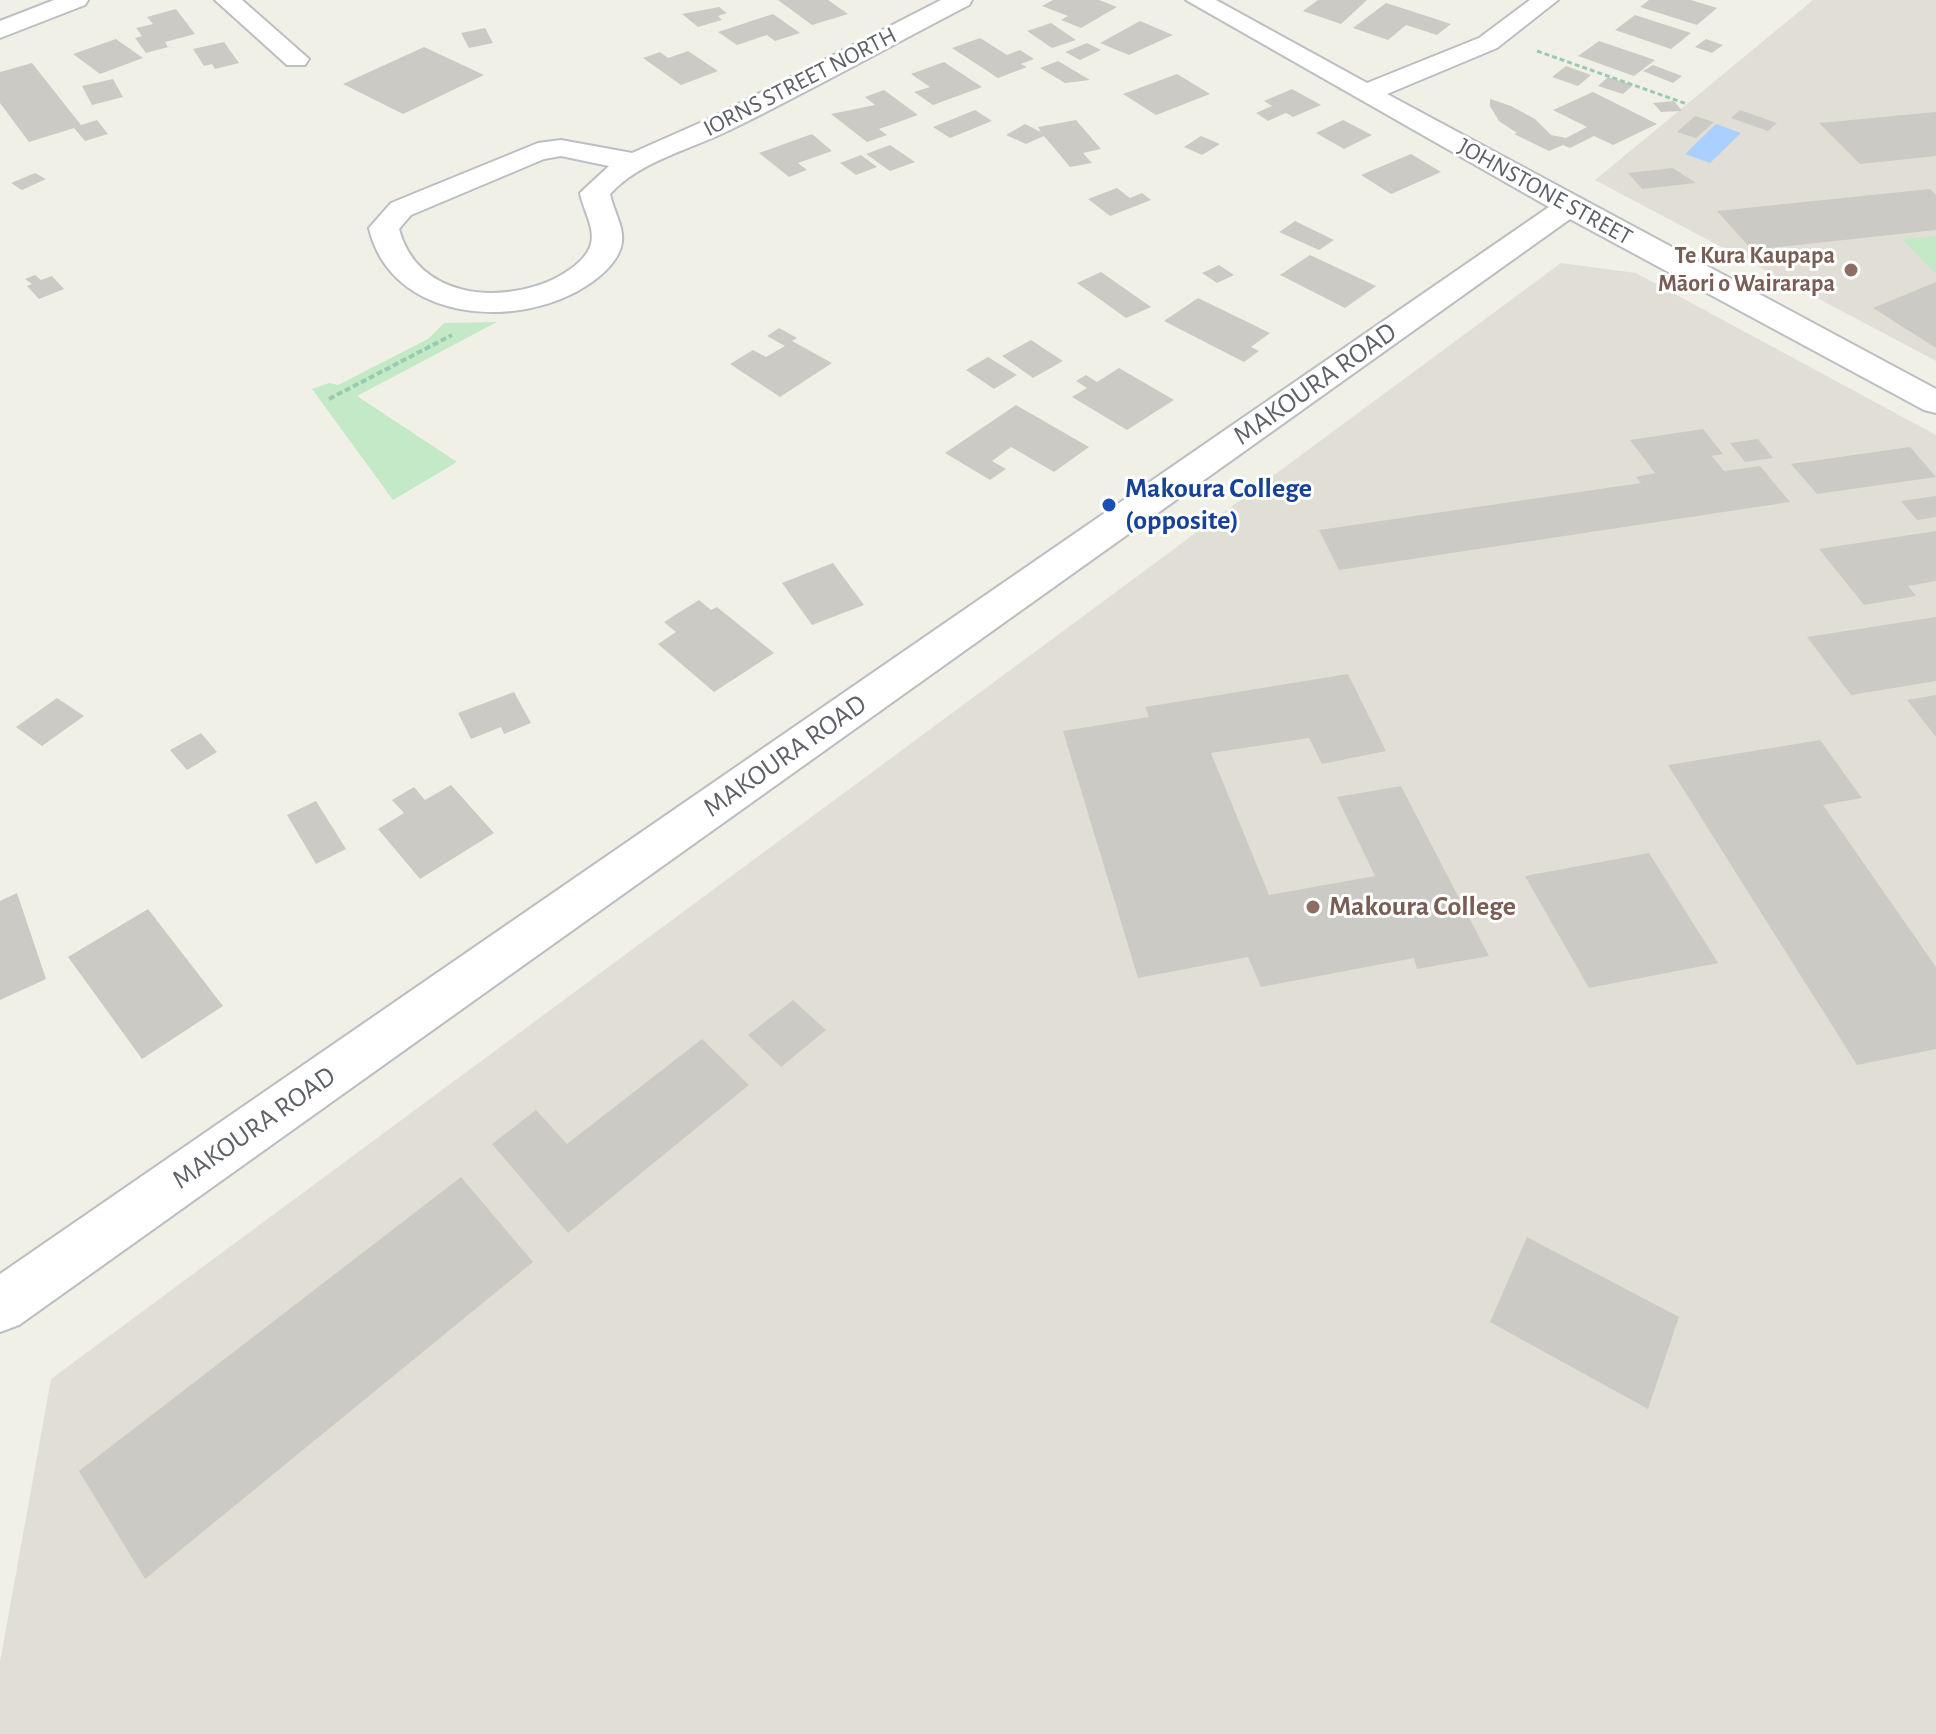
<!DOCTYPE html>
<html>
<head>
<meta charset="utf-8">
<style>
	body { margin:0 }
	canvas { display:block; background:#f1f0e7 }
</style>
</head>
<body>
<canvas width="1936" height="1734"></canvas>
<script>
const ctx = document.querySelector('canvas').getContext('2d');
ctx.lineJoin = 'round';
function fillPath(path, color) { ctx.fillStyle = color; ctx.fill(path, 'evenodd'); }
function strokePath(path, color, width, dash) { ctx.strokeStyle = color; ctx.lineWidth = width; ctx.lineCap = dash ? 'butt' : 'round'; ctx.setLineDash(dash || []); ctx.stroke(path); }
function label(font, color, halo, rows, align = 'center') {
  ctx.font = font + ' "Alegreya Sans",sans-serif'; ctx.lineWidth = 6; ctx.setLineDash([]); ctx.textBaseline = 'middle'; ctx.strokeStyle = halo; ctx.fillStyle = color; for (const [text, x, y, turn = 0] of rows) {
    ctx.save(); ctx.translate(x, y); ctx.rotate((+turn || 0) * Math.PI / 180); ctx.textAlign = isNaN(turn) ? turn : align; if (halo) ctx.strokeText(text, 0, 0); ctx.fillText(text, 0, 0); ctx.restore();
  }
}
const education = new Path2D(`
	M1813 0H1936V361L1595 180Z
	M1561 263 1636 273 1936 435V1734H0V1662L51 1379Z`);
const green = new Path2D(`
	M1936 236V274L1902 239Z
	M497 322 357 396 457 462 393 500 312 389 329 383 338 385 428 339 444 323Z`);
const water = new Path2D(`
	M1716 124 1741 133 1710 163 1685 154Z`);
const building = new Path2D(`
	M778 0H828L848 14 812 25Z
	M1053 0H1099L1117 7 1081 28 1061 20 1068 16 1042 6Z
	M1318 0H1367L1341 24 1303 11Z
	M1649 0H1691L1717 8 1697 25 1640 7Z
	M1386 3 1436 19 1451 24 1437 35 1406 25 1388 40 1353 28Z
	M719 7 727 13 718 16 722 20 698 27 682 14Z
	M176 9 195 34 165 42 168 47 146 53 135 38 142 36 136 28 153 24 147 17Z
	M773 14 800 33 775 41 767 35 737 45 718 32Z
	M1635 15 1691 33 1671 49 1615 30Z
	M1140 21 1173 35 1129 55 1100 43Z
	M1051 23 1076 40 1052 48 1027 31Z
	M485 28 493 43 469 48 461 33Z
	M980 38 1007 55 1020 50 1034 59 1021 64 1027 67 998 78 952 48Z
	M116 39 143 58 100 74 73 54Z
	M1706 39 1723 45 1712 53 1695 47Z
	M1599 41 1655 60 1634 76 1578 56Z
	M224 42 239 63 215 69 212 64 204 66 193 49Z
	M1087 43 1101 50 1080 60 1065 52Z
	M424 47 484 75 403 114 343 84Z
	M688 51 718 71 681 85 643 58 660 52 668 58Z
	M1058 61 1090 80 1065 83 1040 68Z
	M944 62 982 87 933 105 914 92 930 87 911 74Z
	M32 63 81 125 97 120 108 134 85 141 74 128 29 142 0 103V72Z
	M1653 65 1682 76 1673 83 1643 71Z
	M1566 66 1591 75 1578 86 1552 77Z
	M1177 74 1210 94 1156 115 1123 94Z
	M1608 77 1633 85 1623 94 1598 86Z
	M113 79 123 97 92 105 82 86Z
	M1292 89 1321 105 1293 117 1286 113 1268 121 1256 113 1272 106 1264 101Z
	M884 90 918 115 879 129 887 135 867 142 831 114 875 105 865 97Z
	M1593 92 1657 124 1613 145 1594 136 1570 148 1563 145 1549 151 1514 134 1517 133 1499 121 1490 106V99L1511 106 1535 119 1551 135 1566 138 1587 127 1553 110Z
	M1674 101 1682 111 1661 112 1653 103Z
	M975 110 992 121 950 138 933 127Z
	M1740 110 1777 123 1768 131 1731 118Z
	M1936 112V156L1860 164 1819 123Z
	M1695 116 1714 122 1696 138 1677 132Z
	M1076 120 1101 149 1083 153 1092 163 1070 167 1044 136 1026 144 1006 135 1025 124 1041 132 1038 127Z
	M1343 120 1372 135 1344 149 1316 133Z
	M812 134 832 151 798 163 807 170 789 177 759 153Z
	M1201 136 1220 144 1202 155 1184 147Z
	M890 145 915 162 890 171 866 154Z
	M1411 154 1441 172 1391 194 1361 175Z
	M861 155 877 167 856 175 840 163Z
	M1673 168 1696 183 1642 189 1628 173Z
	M35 173 46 179 22 190 11 183Z
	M1117 188 1130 198 1142 193 1151 200 1110 216 1088 199Z
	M1930 189 1936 195V230L1752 250 1717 211Z
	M1295 221 1334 240 1319 250 1279 232Z
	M1310 255 1376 286 1345 308 1280 275Z
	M1219 265 1234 275 1217 283 1202 273Z
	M1101 272 1151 307 1126 318 1077 283Z
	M35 275 41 280 52 276 64 289 39 299 27 286 32 284 25 279Z
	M1936 282V348L1873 308Z
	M1198 298 1270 333 1251 347 1259 351 1244 362 1164 321Z
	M779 328 797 338 792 341 832 363 780 397 730 364 753 350 766 357 785 346 767 336Z
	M1031 340 1063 361 1033 378 1002 356Z
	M988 357 1017 375 994 389 966 370Z
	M1119 368 1174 400 1127 430 1072 397 1087 388 1076 381 1086 375 1097 382Z
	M1016 405 1089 447 1054 472 1011 447 992 461 1006 469 990 480 945 453Z
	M1703 429 1723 454 1712 456 1724 471 1760 466 1790 502 1339 570 1319 530 1641 483 1636 477 1655 473 1630 440Z
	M1758 439 1773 458 1745 462 1730 443Z
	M1910 447 1936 477 1817 494 1791 464Z
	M1936 496V517L1917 520 1901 501Z
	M1936 531V581L1908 586 1916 596 1864 605 1819 549Z
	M833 563 864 605 812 625 782 583Z
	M699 600 711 610 717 607 774 653 714 692 658 644 676 632 664 622Z
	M1936 617V681L1851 695 1807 637Z
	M1348 674 1386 751 1322 764 1309 738 1211 753 1269 895 1375 876 1337 797 1401 786 1489 956 1417 969 1414 958 1261 987 1248 957 1138 978 1063 731 1149 717 1145 707Z
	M514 692 531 723 504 734 501 727 471 739 458 713Z
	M1936 695V737L1907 700Z
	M57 698 84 716 42 746 16 727Z
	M201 733 217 752 187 770 170 750Z
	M1820 740 1862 798 1823 805 1936 967V1049L1857 1065 1668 765Z
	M451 785 494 833 420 879 378 829 404 813 392 800 414 787 425 800Z
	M316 801 346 849 316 864 287 815Z
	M1649 853 1718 963 1589 988 1525 876Z
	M17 893 46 979 0 1000V901Z
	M148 909 223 1006 142 1059 68 957Z
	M793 1000 826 1030 781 1067 748 1035Z
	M702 1039 749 1085 568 1233 492 1144 536 1110 567 1144Z
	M461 1177 533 1262 145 1579 79 1471Z
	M1527 1237 1679 1317 1648 1409 1490 1322Z`);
const pathFar1 = new Path2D(`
	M1537 51 1687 104`);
const path = new Path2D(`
	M329 399 452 335`);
const minor = new Path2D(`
	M54 0H88L85 5 0 38V21Z
	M215 0H242L309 59 305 65H287Z
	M941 0H972L969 5C890 46 813 89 734 128 693 149 641 160 610 194 613 210 624 226 622 242 620 259 603 275 589 284 520 331 391 323 369 228L391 203 538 143 561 140 632 153 711 118ZM561 156 609 166 580 193C583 210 597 230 590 247 584 262 567 272 554 279 499 305 417 298 399 229L411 215 544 159Z
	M1186 0H1216L1367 83 1479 38 1530 0H1558L1497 48 1387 94 1936 389V413L1924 410 1570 219 19 1325 0 1332V1274L1549 207Z`);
const markers = [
	[1851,270,8,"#8d6e63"],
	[1109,505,8,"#1a4fb4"],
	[1313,907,8,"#8d6e63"]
];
const farStreetnames = [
	["IORNS STREET NORTH",800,82,-27],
	["JOHNSTONE STREET",1545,192,29]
];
const farEducationnames = [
	["Te Kura Kaupapa",1835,256],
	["Māori o Wairarapa",1835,284]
];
const streetNames = [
	["MAKOURA ROAD",1315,384,-35],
	["MAKOURA ROAD",785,756,-35],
	["MAKOURA ROAD",254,1128,-35]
];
const transitNames = [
	["Makoura College",1125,489],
	["(opposite)",1125,521]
];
const educationNames = [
	["Makoura College",1329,907]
];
fillPath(education, '#e1dfd5');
fillPath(green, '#c3e9c7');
fillPath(water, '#a9d0ff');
fillPath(building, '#cccac4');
strokePath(minor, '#bbbec3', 4);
strokePath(pathFar1, '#9ccaaf', 3, [5, 3]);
strokePath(path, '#9ccaaf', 4, [6, 3]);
fillPath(minor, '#fff');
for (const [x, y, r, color] of markers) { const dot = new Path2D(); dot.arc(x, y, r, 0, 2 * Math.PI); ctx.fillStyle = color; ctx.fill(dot); strokePath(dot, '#fff', 3); }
label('24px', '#5e6168', '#fff', farStreetnames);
label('bold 24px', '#785e54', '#fff', farEducationnames, 'right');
label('28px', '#5e6168', '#fff', streetNames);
label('bold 28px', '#164399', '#fff', transitNames, 'left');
label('bold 28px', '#785e54', '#fff', educationNames, 'left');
</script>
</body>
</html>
